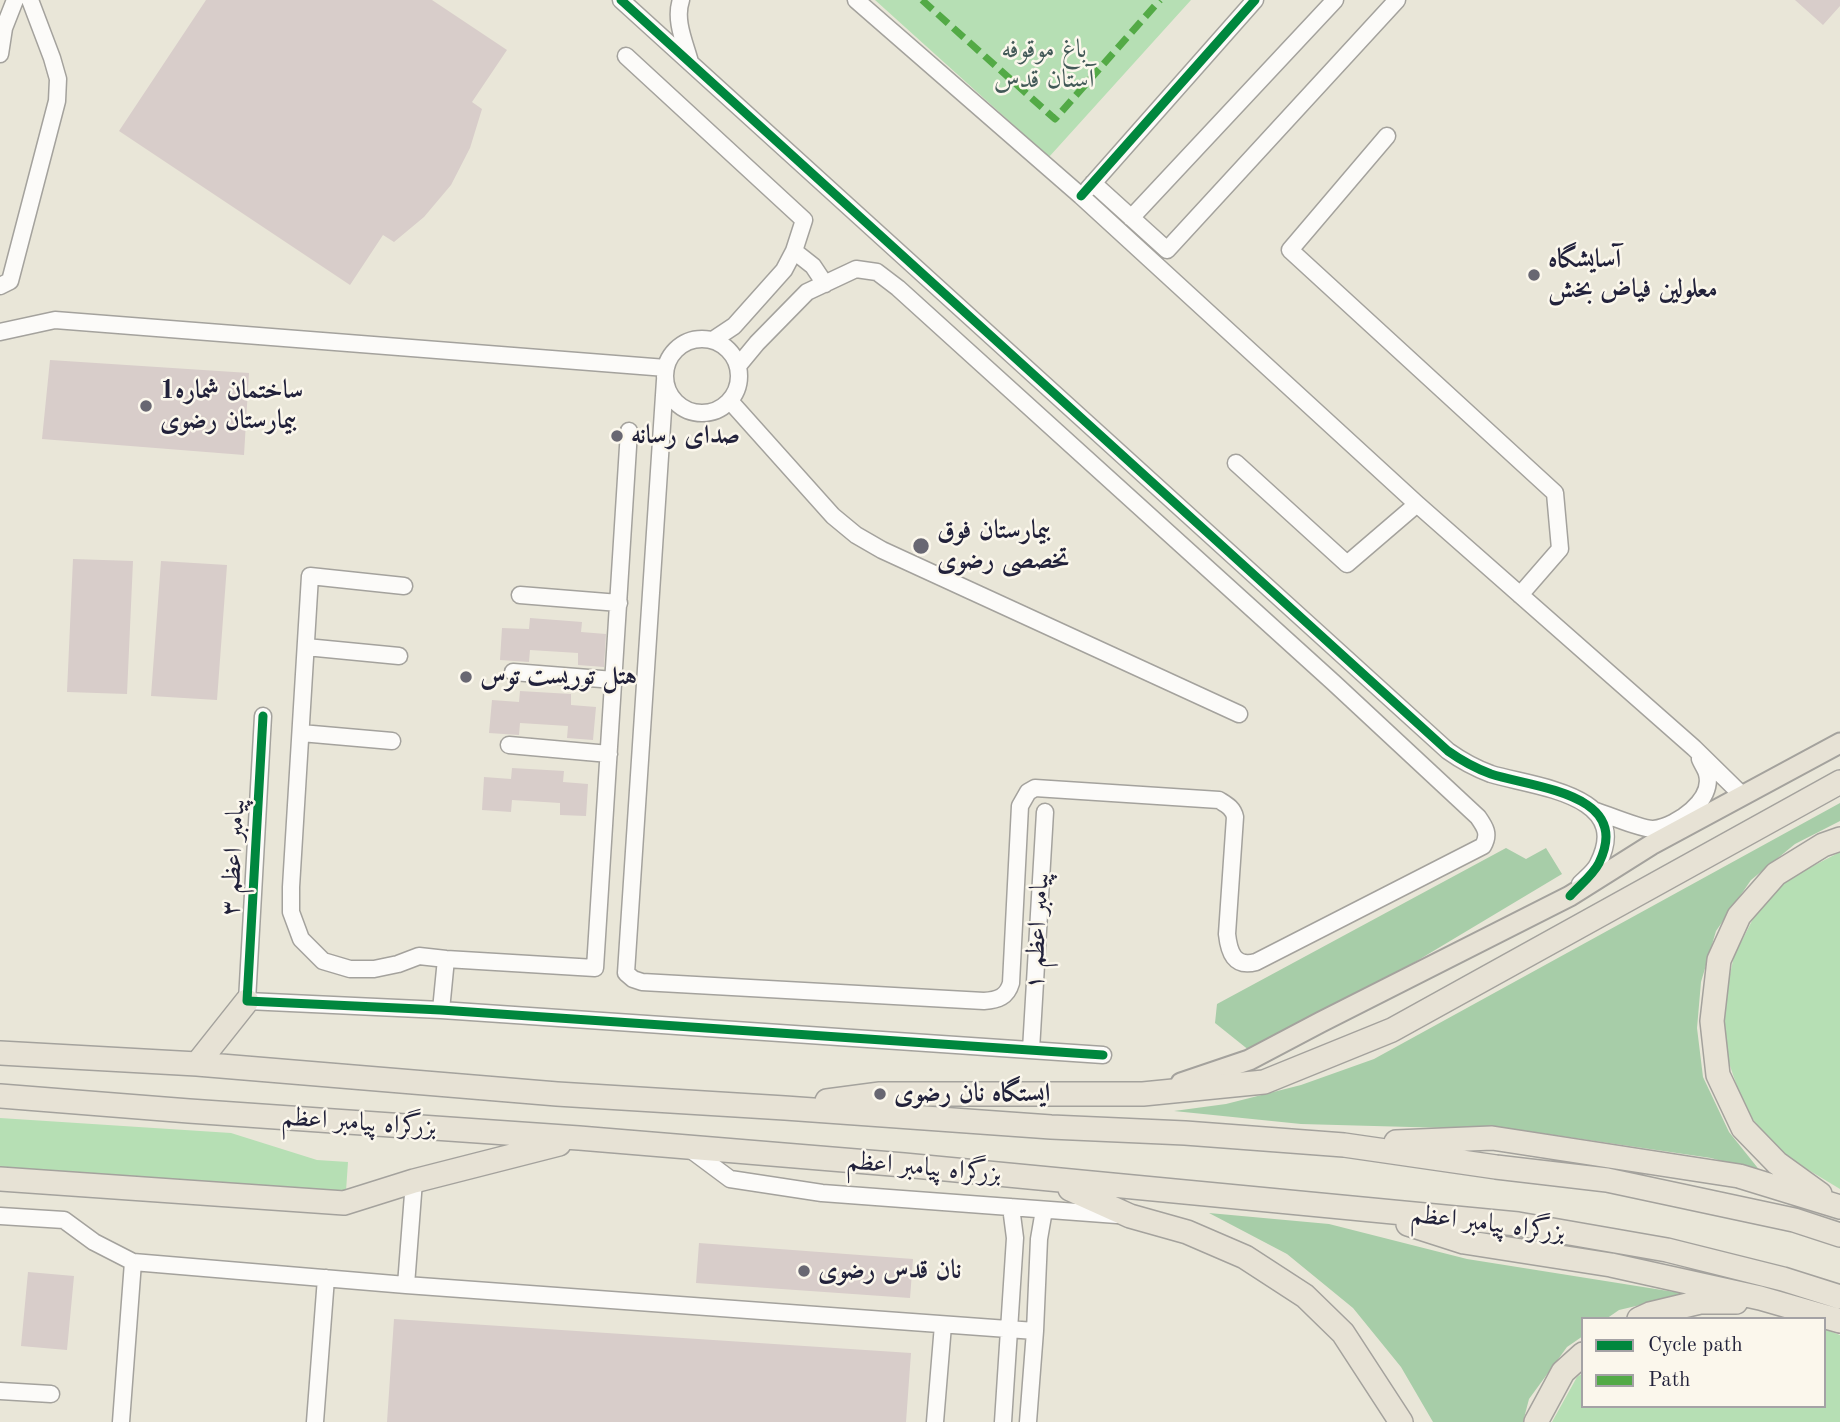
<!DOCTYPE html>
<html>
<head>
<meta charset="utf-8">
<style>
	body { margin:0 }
	#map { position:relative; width:1840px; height:1422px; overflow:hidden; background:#e9e6d8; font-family:"Old Standard TT",serif }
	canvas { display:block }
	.legend { position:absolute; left:1581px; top:1317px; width:245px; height:91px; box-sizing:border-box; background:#fbf7ec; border:2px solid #a4a2a5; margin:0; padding:9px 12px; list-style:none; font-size:21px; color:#22223b }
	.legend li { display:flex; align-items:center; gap:14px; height:35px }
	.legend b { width:35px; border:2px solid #a4a2a5 }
</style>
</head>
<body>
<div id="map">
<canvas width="1840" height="1422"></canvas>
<ul class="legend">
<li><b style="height:9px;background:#00873e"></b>Cycle path</li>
<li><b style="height:9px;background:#53aa46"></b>Path</li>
</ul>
</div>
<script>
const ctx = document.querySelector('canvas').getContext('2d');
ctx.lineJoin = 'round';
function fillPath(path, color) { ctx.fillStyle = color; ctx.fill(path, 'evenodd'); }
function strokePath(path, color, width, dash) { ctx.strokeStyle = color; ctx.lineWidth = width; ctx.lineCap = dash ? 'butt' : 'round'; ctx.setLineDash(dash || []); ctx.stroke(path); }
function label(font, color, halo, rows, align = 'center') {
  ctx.font = font + ' "Old Standard TT",Amiri,serif'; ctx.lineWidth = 5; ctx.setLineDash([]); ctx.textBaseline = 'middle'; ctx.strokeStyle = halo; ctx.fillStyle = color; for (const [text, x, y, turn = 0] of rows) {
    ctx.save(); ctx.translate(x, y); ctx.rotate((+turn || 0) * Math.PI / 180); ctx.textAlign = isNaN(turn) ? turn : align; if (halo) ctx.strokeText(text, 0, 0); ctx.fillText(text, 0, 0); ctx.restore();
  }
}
const green = new Path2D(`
	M875 0H1191L1049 157Z
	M1840 852V1189L1782 1154 1745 1110 1727 1057 1723 1006 1734 956 1757 911 1790 878Z
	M0 1118 231 1133 317 1160 348 1162 346 1191 0 1167Z
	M1824 1329 1840 1335V1422H1552L1577 1377 1583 1373V1406H1824Z`);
const forest = new Path2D(`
	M1840 803V821L1795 844 1751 880 1716 931 1701 982 1697 1028 1703 1077 1729 1132 1761 1172 1711 1158 1520 1130 1301 1124 1174 1111 1226 1104 1301 1085 1374 1059Z
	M1506 848 1526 859 1546 848 1562 874 1410 965 1250 1051 1215 1023 1217 1004Z
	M1209 1213 1329 1224 1467 1259 1687 1294 1619 1310 1606 1319H1583V1336L1567 1347 1529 1399 1523 1422H1433L1401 1367 1353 1308 1287 1254Z`);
const building = new Path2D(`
	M206 0H432L507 50 472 102 482 109 470 148 451 185 424 217 394 242 383 235 350 285 119 131Z
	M1795 0H1840V6L1823 25Z
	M50 360 249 373 244 455 42 439Z
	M73 559 133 561 127 694 67 692Z
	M161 561 227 565 217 700 151 696Z
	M530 618 582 622 581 632 606 634 604 667 578 665V653L530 650 529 662 500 660 502 628 529 629Z
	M520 691 571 694V705L596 707 593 740 567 738 568 726 520 723 519 735 489 733 492 700 519 702Z
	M512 768 564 771 563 782 588 784 586 816 560 815V803L512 800 511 812 482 810 484 777 511 779Z
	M699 1243 913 1259 910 1298 696 1283Z
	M28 1272 74 1276 67 1350 21 1346Z
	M394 1319 911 1353 906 1422H387Z`);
const minor = new Path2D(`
	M621 0 1448 751C1462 761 1475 768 1491 774 1534 787 1634 794 1598 864 1595 871 1586 878 1580 884
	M681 0C674 20 685 43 690 62
	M856 0 1081 196 1417 504 1694 748 1743 796
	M0 54 4 28 15 0
	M626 56 804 220 794 251 784 270 734 326 713 340
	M1387 136 1290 250 1555 493 1560 549 1520 595
	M1093 183 1167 250 1397 0
	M1088 189 1255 0
	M1131 218 1335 0
	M794 251 813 266 825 284
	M0 286 10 281 57 101 58 79 52 58 30 0
	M0 332 55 320 666 368
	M665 376a37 37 0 1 1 74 0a37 37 0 1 1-74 0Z
	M665 380 626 973 633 979 642 982 984 1001C998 1000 1007 997 1011 983L1020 806 1028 792 1035 788 1219 800C1227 805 1233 808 1235 817L1227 934C1229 952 1234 968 1256 962L1483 846C1490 834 1485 827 1478 817L1334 683 898 288 877 272 856 269 807 292 757 343 738 366
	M730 401 833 516 856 535 882 550 1239 714
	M1236 463 1347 564 1417 504
	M404 586 310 576 291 887V912L301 939 323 961 350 969H374L398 964 419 956 446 959 595 968 629 431
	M520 595 619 603
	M306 647 399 656
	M513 672 614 680
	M263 716 247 1001 441 1010 1103 1055
	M301 733 392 741
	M509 745 609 754
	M1596 811C1608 815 1644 830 1654 829 1677 826 1714 800 1707 774 1706 769 1702 764 1700 759
	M441 1010 446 959
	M1031 1050 1045 812
	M687 1147 730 1179 822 1193 1117 1215
	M0 1216 64 1220 94 1242 133 1262 406 1285 1035 1331
	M406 1285 414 1181
	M0 1391 51 1394
	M121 1422 133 1262
	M315 1422 326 1278
	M935 1422 943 1325
	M1003 1422 1015 1238 1011 1207
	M1028 1422 1035 1331 1039 1239 1044 1210`);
const major = new Path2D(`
	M1181 1083 1249 1060 1321 1022 1570 896 1651 845 1840 743`);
const highway = new Path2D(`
	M0 1053 197 1064 557 1094 785 1108 1051 1127 1185 1133 1344 1145 1496 1167 1607 1180 1794 1220 1840 1235
	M197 1064 247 1001
	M0 1096 189 1111 579 1138 904 1165 1518 1224 1667 1250 1783 1279 1840 1297
	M827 1101 880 1094H1143L1264 1082 1392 1030 1840 782
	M1396 1142 1492 1138 1739 1176 1840 1207
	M0 1179 344 1203 414 1181 559 1144
	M1070 1189 1130 1216 1187 1232 1245 1257 1305 1296 1343 1333 1401 1422
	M1820 1194 1777 1163 1743 1128 1718 1075 1712 1021 1719 960 1739 916 1776 874 1823 845 1840 839
	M1408 1224 1464 1242 1611 1265 1760 1298 1840 1321
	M1639 1319 1650 1314 1700 1302H1736
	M1536 1422 1563 1372 1583 1354`);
const quiet = new Path2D(`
	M922 0 1055 119 1160 0`);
const cycleway = new Path2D(`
	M621 0 1448 751C1462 761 1475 768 1491 774 1534 788 1633 793 1599 863 1593 875 1579 886 1570 896
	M1081 196 1255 0
	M263 716 247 1001 441 1010 1103 1055`);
const markers = [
	[1534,275,7,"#686772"],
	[146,406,7,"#686772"],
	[617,436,7,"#686772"],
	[921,546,9,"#686772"],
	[466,677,7,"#686772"],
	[880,1094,7,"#686772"],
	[804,1271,7,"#686772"]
];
const parkNames = [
	["باغ موقوفه",1044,50],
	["آستان قدس",1044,80]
];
const poiNames = [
	["آسایشگاه",1548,260],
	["معلولین فیاض بخش",1548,290],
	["ساختمان شماره1",160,391],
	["بیمارستان رضوی",160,421],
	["صدای رسانه",631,436],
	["بیمارستان فوق",937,531],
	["تخصصی رضوی",937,561],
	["هتل توریست توس",480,677],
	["ایستگاه نان رضوی",894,1094],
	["نان قدس رضوی",818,1271]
];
const streetNames = [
	["پیامبر اعظم ۳",234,857,-87],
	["پیامبر اعظم ۱",1038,931,-87],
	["بزرگراه پیامبر اعظم",359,1123,4],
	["بزرگراه پیامبر اعظم",924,1168,5],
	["بزرگراه پیامبر اعظم",1488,1224,7]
];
fillPath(green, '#b6dfb4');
fillPath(forest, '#a7cda8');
fillPath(building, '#d8cdca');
strokePath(minor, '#a4a29d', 19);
strokePath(major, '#a4a29d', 23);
strokePath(highway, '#a4a29d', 26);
strokePath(minor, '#fcfbf9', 16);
strokePath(major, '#e7e2d5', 19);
strokePath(highway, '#e7e2d5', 23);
strokePath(quiet, '#53aa46', 7, [14, 7]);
strokePath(cycleway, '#00873e', 9);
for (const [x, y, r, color] of markers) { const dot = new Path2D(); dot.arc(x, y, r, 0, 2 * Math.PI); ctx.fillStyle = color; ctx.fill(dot); strokePath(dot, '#fbf7ec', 2.5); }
label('26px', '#425957', '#fbf7ec', parkNames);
label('bold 26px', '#22223b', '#fbf7ec', poiNames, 'left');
label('26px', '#22223b', '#fbf7ec', streetNames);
</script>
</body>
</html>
